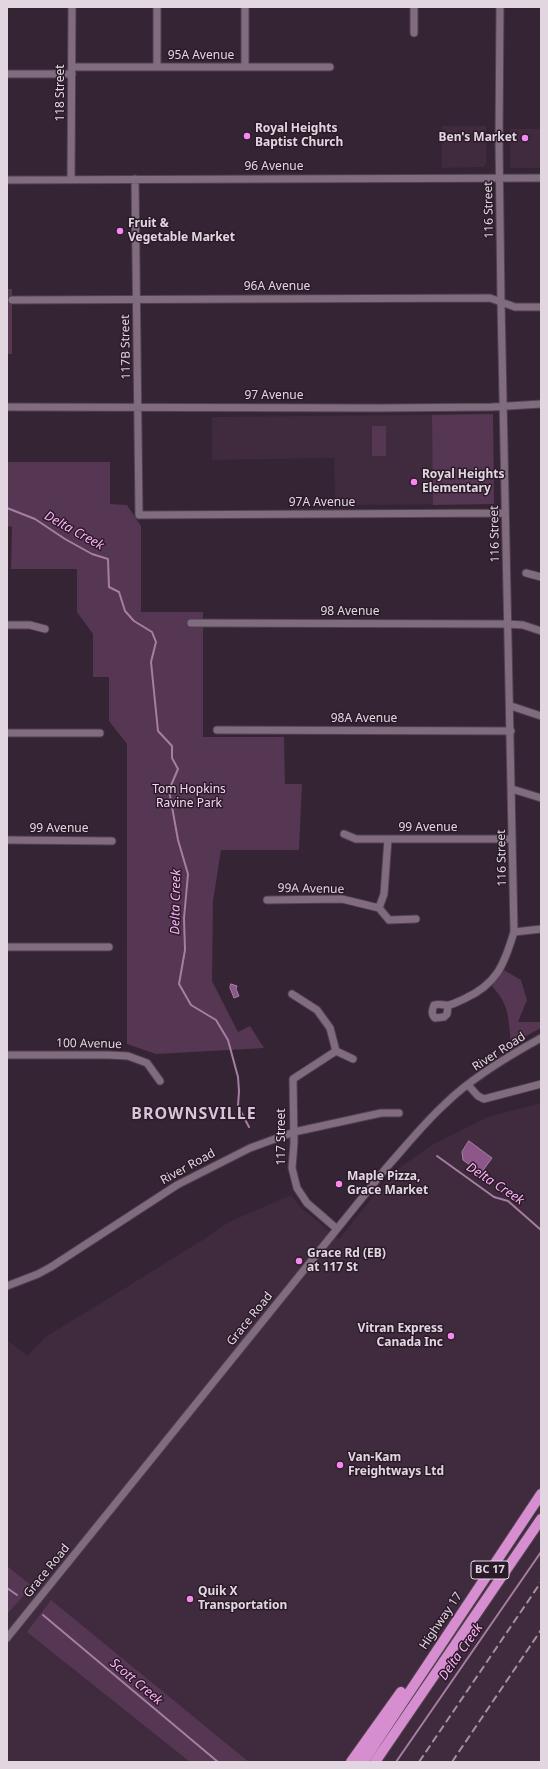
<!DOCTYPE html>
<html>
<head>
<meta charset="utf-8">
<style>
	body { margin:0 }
	#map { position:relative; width:548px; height:1769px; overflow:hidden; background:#352433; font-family:"Noto Sans",sans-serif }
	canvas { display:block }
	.frame { position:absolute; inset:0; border:8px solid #e2d7e1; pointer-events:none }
</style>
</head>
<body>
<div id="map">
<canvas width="548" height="1769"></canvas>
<div class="frame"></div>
</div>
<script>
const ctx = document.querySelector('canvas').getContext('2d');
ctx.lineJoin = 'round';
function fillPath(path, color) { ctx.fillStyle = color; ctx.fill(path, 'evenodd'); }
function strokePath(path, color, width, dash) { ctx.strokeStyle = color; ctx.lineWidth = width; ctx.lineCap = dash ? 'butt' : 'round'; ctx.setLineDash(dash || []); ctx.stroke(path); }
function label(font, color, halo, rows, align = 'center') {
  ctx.font = font + ' "Noto Sans",sans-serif'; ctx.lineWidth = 3; ctx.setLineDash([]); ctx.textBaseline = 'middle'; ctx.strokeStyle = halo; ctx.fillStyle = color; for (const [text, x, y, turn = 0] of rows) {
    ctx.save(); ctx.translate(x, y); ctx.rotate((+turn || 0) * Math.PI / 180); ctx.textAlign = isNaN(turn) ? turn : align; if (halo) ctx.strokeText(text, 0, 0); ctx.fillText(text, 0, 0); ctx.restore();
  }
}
const built = new Path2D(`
	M442 126H486V164L483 167 442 168Z
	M510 129H541V168H510Z
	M493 414 494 504 335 505 334 458 212 460V417Z
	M541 1103V1762H7V1340L28 1356 44 1338 206 1238 229 1222 291 1195 300 1207 339 1239 392 1173 432 1145 487 1117Z`);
const green = new Path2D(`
	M7 289H12V354H7Z
	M493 414 494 504 433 505 432 415Z
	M372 426H386V456H372Z
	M7 462H110V504L127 505 141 526V612H203V737H284L285 784H302L299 850H221L213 901 212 981 238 1032 250 1026 264 1048 156 1054 127 1044V744L109 721V677H93V634L77 612V569H11L12 527 7 526Z
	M504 970 521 980 527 1000 518 1022H541V1028L511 1044C508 1018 510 1006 492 986Z
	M7 1566 32 1586 7 1614Z
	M51 1600 249 1762H190L27 1632Z`);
const water = new Path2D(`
	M231 984 237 986 236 989 239 996 234 998 230 988Z
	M469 1141 492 1158 481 1173 463 1160 462 1152Z`);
const stream = new Path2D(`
	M7 508 35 519 65 539 92 554 108 559 109 587 119 592 125 611 134 621 152 632 156 642 151 662 158 731 172 746V758L178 769 169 790 178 840 188 874 184 918 185 950 179 984 191 1005 216 1020 228 1040 238 1077 239 1091 238 1106 249 1127
	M437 1156 494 1197 508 1201 541 1230
	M7 1588 17 1595
	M43 1615 218 1762
	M396 1762 541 1552`);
const minor = new Path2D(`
	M414 33V7
	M245 66V7
	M72 67H330
	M157 67V7
	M7 74H72
	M71 179 72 7
	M135 179 139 515 505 513
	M7 180 541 178
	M12 300 490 298 515 307H541
	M7 407 379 408 492 407 541 404
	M526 573 541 577
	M191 623 508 624 523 625 541 631
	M7 625H30L45 629
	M511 706 541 716
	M217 730 511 731
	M7 733H100
	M512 789 541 798
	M344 834 356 839H512
	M388 839 384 894 379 908 389 920 416 919
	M7 840 112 841
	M267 900 342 899 379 908
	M514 932 541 929
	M7 947H109
	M292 994 317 1010 330 1028 336 1051 293 1079 294 1143 292 1168 297 1188 307 1203 337 1229
	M448 1006 447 1014 444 1017 435 1018C431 1014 432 1011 434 1005 440 1003 444 1006 449 1005 454 1004 459 1001 464 999 497 984 504 965 514 932L501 302 499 140 500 7
	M336 1051 353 1059
	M7 1055H109L128 1056 147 1063 160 1081
	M468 1085 478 1096 484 1099 541 1084
	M7 1286 38 1274 51 1267 177 1185 250 1148 294 1132 381 1113H399
	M7 1638 387 1167C406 1146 424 1123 445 1104 470 1079 510 1055 541 1038`);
const highway = new Path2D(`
	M351 1762 401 1692
	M363 1762 541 1494
	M375 1762 541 1519`);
const rail = new Path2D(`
	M419 1762 541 1582
	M452 1762 541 1630`);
const markers = [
	[247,136,4,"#f589ef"],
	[525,138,4,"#f589ef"],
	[120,231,4,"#f589ef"],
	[414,482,4,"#f589ef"],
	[339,1184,4,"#f589ef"],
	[299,1261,4,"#f589ef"],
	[451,1336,4,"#f589ef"],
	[340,1465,4,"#f589ef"],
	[190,1599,4,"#f589ef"]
];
const shields = [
	[490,1570,38]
];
const shieldNames = [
	["BC 17",490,1570]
];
const streetNames = [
	["95A Avenue",201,56],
	["118 Street",61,93,-90],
	["96 Avenue",274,167],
	["116 Street",489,210,-91],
	["96A Avenue",277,287],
	["117B Street",126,347,-91],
	["97 Avenue",274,396],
	["97A Avenue",322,503],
	["116 Street",495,534,-91],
	["98 Avenue",350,612],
	["98A Avenue",364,719],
	["99 Avenue",428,828],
	["99 Avenue",59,829],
	["116 Street",502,858,-91],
	["99A Avenue",311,889,1],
	["100 Avenue",89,1044,1],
	["River Road",499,1052,-33],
	["117 Street",282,1137,-90],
	["River Road",188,1167,-29],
	["Grace Road",250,1319,-51],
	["Grace Road",47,1571,-51],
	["Highway 17",441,1621,-56]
];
const poiNames = [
	["Royal Heights",255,129],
	["Baptist Church",255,143],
	["Ben's Market",517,138,"right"],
	["Fruit &",128,224],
	["Vegetable Market",128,238],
	["Royal Heights",422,475],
	["Elementary",422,489],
	["Maple Pizza,",347,1177],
	["Grace Market",347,1191],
	["Grace Rd (EB)",307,1254],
	["at 117 St",307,1268],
	["Vitran Express",443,1329,"right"],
	["Canada Inc",443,1343,"right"],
	["Van-Kam",348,1458],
	["Freightways Ltd",348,1472],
	["Quik X",198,1592],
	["Transportation",198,1606]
];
const parkNames = [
	["Tom Hopkins",189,790],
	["Ravine Park",189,804]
];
const waterNames = [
	["Delta Creek",74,531,29],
	["Delta Creek",176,902,-89],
	["Delta Creek",495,1184,33],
	["Delta Creek",461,1652,-55],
	["Scott Creek",136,1682,40]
];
const districtNames = [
	["BROWNSVILLE",194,1114]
];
fillPath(built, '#402a3e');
fillPath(green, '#553653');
fillPath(water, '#8d5889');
strokePath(water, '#a67ea3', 1);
strokePath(stream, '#a67ea3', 2);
strokePath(minor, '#4f424e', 9);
strokePath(highway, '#4f424e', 12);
strokePath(minor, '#806c7e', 7);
strokePath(highway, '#d78ed1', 10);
strokePath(rail, '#9f929e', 2, [8, 4]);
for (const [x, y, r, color] of markers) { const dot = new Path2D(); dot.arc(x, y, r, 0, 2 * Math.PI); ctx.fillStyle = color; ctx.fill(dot); strokePath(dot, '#2b1b29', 1.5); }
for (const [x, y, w] of shields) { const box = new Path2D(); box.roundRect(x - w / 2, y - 9, w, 18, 3); ctx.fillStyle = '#2b1b29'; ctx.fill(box); strokePath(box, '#e2d7e1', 1); }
label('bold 11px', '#e2d7e1', null, shieldNames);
label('12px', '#e2d7e1', '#2b1b29', streetNames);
label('bold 12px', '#e2d7e1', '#2b1b29', poiNames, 'left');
label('12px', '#f7d7f3', '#2b1b29', parkNames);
label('italic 13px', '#feb1f8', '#2b1b29', waterNames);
ctx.letterSpacing = '1px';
label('bold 16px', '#d9c3d7', '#2b1b29', districtNames);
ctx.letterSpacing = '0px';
</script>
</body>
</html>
